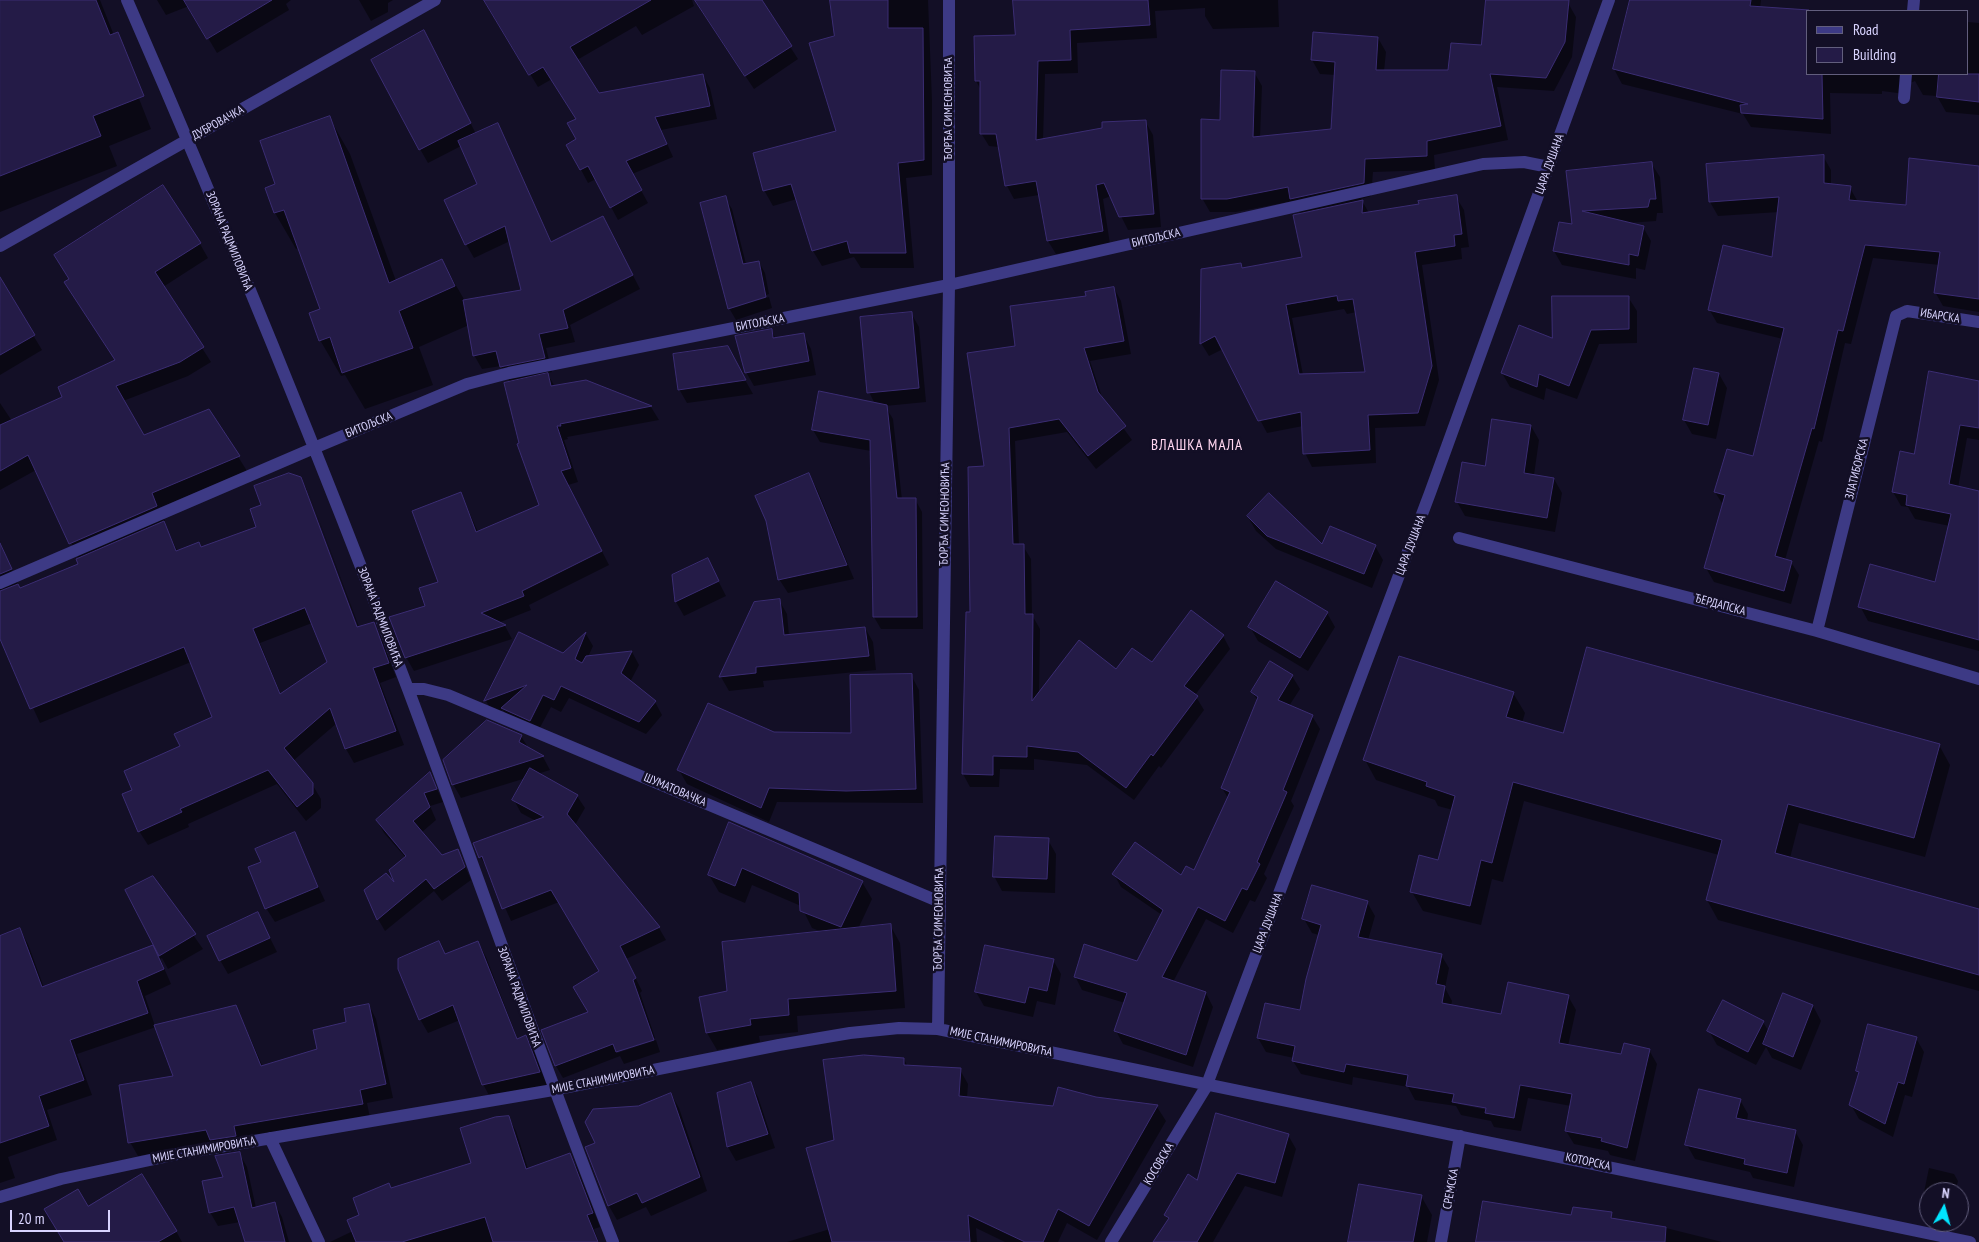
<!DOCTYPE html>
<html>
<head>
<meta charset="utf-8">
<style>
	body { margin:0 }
	#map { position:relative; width:1979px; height:1242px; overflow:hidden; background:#130f26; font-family:"PT Sans Narrow",sans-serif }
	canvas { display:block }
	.legend { position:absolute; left:1806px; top:10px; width:162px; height:65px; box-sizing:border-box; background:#130f26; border:1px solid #625e7d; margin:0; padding:6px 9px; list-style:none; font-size:15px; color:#d9d4ff }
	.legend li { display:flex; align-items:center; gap:10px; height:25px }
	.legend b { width:25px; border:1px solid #625e7d }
	.north { position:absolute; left:1919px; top:1182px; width:50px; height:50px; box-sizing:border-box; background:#130f26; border:1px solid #625e7d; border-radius:50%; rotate:7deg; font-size:14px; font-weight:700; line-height:20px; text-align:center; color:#d9d4ff }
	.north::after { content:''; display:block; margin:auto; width:18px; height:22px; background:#00e5ff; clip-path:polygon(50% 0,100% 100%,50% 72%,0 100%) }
	.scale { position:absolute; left:10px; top:1210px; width:100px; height:22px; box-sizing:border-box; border:2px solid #d9d4ff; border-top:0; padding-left:6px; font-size:15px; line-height:18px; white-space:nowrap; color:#d9d4ff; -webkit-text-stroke:4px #130f26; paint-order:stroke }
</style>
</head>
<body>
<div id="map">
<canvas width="1979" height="1242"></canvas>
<ul class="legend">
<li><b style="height:6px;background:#3d3a85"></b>Road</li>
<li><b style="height:14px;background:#241b47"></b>Building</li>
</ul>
<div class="north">N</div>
<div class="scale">20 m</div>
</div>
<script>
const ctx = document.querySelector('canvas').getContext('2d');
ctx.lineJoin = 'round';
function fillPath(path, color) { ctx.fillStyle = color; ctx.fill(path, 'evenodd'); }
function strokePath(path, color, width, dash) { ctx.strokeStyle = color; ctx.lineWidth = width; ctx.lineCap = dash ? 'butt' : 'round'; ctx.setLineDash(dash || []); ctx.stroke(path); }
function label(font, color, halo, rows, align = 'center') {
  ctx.font = font + ' "PT Sans Narrow",sans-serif'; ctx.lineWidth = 5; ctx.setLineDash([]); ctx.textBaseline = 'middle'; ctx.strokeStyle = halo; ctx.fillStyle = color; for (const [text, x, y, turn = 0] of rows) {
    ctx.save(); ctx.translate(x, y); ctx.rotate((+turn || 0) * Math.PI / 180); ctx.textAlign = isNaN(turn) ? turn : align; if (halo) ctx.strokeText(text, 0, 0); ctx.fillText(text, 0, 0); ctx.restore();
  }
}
const shadow = new Path2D(`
	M0 0H100L151 129 109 146 117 166 0 212Z
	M157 0H291L286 4 289 10 217 53 189 6 166 15Z
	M359 0H393L388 3V12L371 21Z
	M485 0H692L694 6 642 35 636 26 577 60 598 95 703 75 710 88 717 119 661 130 673 157 632 174 648 203 618 220 596 179 588 183 568 145 578 139 577 119 552 79 538 87Z
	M695 0H760L798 59 754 89Z
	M832 0H928L932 101V175L906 178 914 268H861L854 257 822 266 813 251 797 199 773 206 764 190 837 132Z
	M1015 0H1278L1279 27 1213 29 1205 16V8L1155 11 1157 38 1077 43 1078 73 1045 74 1043 140 1145 121 1153 135 1161 227 1128 230 1111 196 1103 199 1110 244 1056 254 1048 241 1039 195 1014 199 1007 186 999 147 989 146 981 133V90L976 81 1017 36Z
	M1487 0H1542L1568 3 1576 17 1572 57 1554 91 1497 87 1508 140 1434 155 1435 170 1373 172 1371 196 1361 199 1369 213 1456 197 1464 210 1469 247 1461 248 1462 259 1422 265 1439 380 1425 426 1375 428 1376 463 1312 467 1305 453 1303 426 1267 433 1223 349 1209 356 1201 343 1202 270 1240 264 1243 269 1304 258 1301 215 1293 201 1236 212H1210L1202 198 1221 121 1254 72 1262 86 1260 137 1332 130 1336 75 1320 74 1312 60 1378 38 1386 52 1384 71H1450L1482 46ZM1344 309 1347 314 1357 312 1366 373 1303 375 1292 318Z
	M1641 0H1761L1760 8 1808 74H1968V22L1979 23V115L1946 112 1937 96 1923 95 1915 81 1908 84 1905 94 1882 91V94L1830 93 1831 134 1751 127 1743 114 1622 84 1614 69Z
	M431 45 476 134 497 125 552 243 610 231 640 289 570 325 575 342 546 348 552 372 547 373 555 387 585 381 651 407 659 420 567 437 568 439 564 440 578 482 568 485 609 565 529 605 531 610 498 623 505 626 512 639 414 671 406 657 426 607 440 583 461 494 478 532 541 505 520 444 511 383 501 366 482 369 474 355 469 325 419 347 433 385 365 409 345 375 341 376 320 340 321 310 299 248 296 249 275 213 277 185 329 117 350 154 396 281 442 261 465 301 522 291 510 241 474 258 466 244 479 185 461 146 428 163 420 149Z
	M1823 156 1831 170V185L1850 188 1858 202 1907 207 1979 167V312L1943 306 1935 292 1940 265 1873 258 1851 344 1845 343 1822 442 1819 441 1785 560 1791 562 1799 575 1791 604 1714 582 1706 568 1723 505 1715 492 1754 458 1783 339 1717 323 1709 309 1773 258 1779 212 1718 216 1710 202 1707 165Z
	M1651 163 1660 177 1663 213H1657L1656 221 1627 223 1643 227 1651 241 1645 270 1636 268V279L1562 265 1554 251 1573 226 1568 172Z
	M725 198 732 209 746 264 759 262 765 273 769 294 730 307V309L769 297 772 308 736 320 729 308Z
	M200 244 208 258 163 287 211 362 188 376 123 401 143 436 209 410 247 471 159 508 165 521 163 522 178 552 202 548 258 528 263 506 300 478 307 490H304L358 633 360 632 308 491 359 627 373 623 381 638 396 677 380 683 404 745 354 763 346 749 337 723 293 761 312 784 321 799V808L306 821 277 784 188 824 189 827 148 845 139 831 134 791 214 717 191 662 40 723 0 636V541L20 589 80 564 79 559 36 470 0 490V403L12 421 64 398 116 361 74 297ZM312 623 328 663 281 695 260 643Z
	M0 280 42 350 0 375Z
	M1114 288 1121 301 1131 354 1090 361 1103 400 1132 440 1096 469 1067 432 1015 441 1019 546H1023L1031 559 1032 615 1040 629 1039 694 1117 671 1152 664 1223 636 1230 649 1195 695 1204 710 1161 768 1159 766 1134 800 1087 765 1034 759V770L1000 769 999 787H970L963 774 971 614 985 467 1017 347 1087 297Z
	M1628 297 1637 311V343L1599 344 1577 399 1546 388 1544 400 1510 387 1502 373 1553 340Z
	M911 313 919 327 926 402 885 406 893 419 902 500 915 499 922 512 923 629H881L874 617 871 451 820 442 813 430 875 404 869 392Z
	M771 330 776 339 803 334 811 349 816 375 754 386 746 372Z
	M735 362 753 394 687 403 679 389Z
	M1719 374 1727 388 1716 439 1692 434 1684 420Z
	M1979 382V440L1967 438 1958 488 1979 493V651L1868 621 1860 606 1936 584 1950 526 1915 519 1908 507 1901 506 1893 492 1915 456Z
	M1531 426 1539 440 1534 475 1554 479 1562 493 1555 532 1465 516 1457 502 1486 467Z
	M809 475 817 489 854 579 788 593 779 579 767 521Z
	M1248 517 1323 546H1375L1383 560 1372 588 1276 549 1256 531Z
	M707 559 726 596 684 616 676 602 673 575Z
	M779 600 787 614 789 636 865 628 873 642 876 670 763 681 764 687 729 691 721 677 754 603Z
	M1327 613 1335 627 1308 671 1258 641 1250 627Z
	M520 633 563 655 586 634 593 646 588 657 632 652 639 665 630 682 655 702 662 715 646 734 569 698 561 712 551 707 537 733 510 721 503 710 493 713 486 701Z
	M911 675 919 690 923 803 777 802 769 822 687 784 679 770 773 733 853 735Z
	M1292 676 1300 689 1289 706 1312 716 1320 729 1291 801 1294 806 1264 874 1267 878 1255 902 1250 900 1233 933 1206 919 1173 982 1206 993 1213 1007 1193 1067 1123 1044 1116 1031 1125 1003 1082 990 1075 976 1137 962 1162 915 1121 887 1114 874 1182 877 1194 872 1228 798 1222 788 1258 701 1252 692Z
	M1513 693 1525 713 1522 723 1564 735 1939 745 1950 765 1925 857 1799 823 1790 858 1979 910V991L1718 920 1707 900 1719 855 1524 801 1503 882 1492 879 1481 925 1423 911 1412 892 1438 861 1453 810 1438 806 1435 800 1376 780 1365 760Z
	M521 736 529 749 543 757 550 770 537 774 577 796 585 808 575 825 659 928 666 940 626 959 642 991 640 993 655 1038 617 1051V1053L656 1040 660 1052 624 1064 620 1056 563 1078 556 1066 543 1030 590 1013 600 971 559 902 511 921 488 869 480 857 536 821 521 813 514 800 526 778 461 798 453 784Z
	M430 774 443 802 430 806 436 820 422 832 442 856 458 850 471 880 442 901 434 891 385 931 378 919 396 888 406 858 384 833 377 820Z
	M730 824 862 882 872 899 858 929 890 925 900 943 905 1008 797 1016 798 1032 759 1036 760 1042 717 1050 707 1033 728 992 822 932 812 928 801 906 752 885 745 903 719 892 709 875Z
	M294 834 325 901 275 922 266 908 262 863Z
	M1048 840 1056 854 1055 893 1002 891 994 876Z
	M153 878 203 949 168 969 162 958 160 959 171 984 145 996 155 1026 236 1006 263 1067 319 1050 369 1005 376 1019 393 1098 367 1103 370 1118 241 1140 243 1149 219 1154 213 1143 138 1156 130 1142 175 1077 156 1027 77 1054 92 1095 47 1110 57 1140 8 1157 15 1178 0 1183V937L20 930 28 944 44 988 157 954 159 953Z
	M1367 902 1375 916 1368 940 1441 955 1449 968 1445 988 1452 1001 1451 1006 1502 1015 1568 996 1576 1010 1568 1046 1622 1056 1649 1050 1657 1064 1635 1161 1610 1155 1608 1151 1574 1144 1566 1131 1571 1106 1528 1098 1521 1131 1494 1127 1491 1121 1461 1115 1456 1106 1415 1100 1408 1087 1353 1077 1352 1085 1301 1074 1293 1061 1294 1058 1266 1052 1258 1038 1301 1012 1319 935 1312 933 1304 919ZM1458 1102 1492 1108V1111L1458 1104Z
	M258 914 277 952 228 974 220 960Z
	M478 942 486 957 518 1040 526 1037 534 1051 547 1086 491 1099 483 1084 460 1020 428 1033 420 1019 439 943 446 955Z
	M1053 960 1061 974 1055 1005 1037 1001 1033 1017 984 1006 976 992Z
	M1784 995 1813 1006 1821 1021 1801 1070 1772 1058 1766 1047 1756 1065 1717 1045 1709 1031 1763 1022 1769 1032Z
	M1916 1038 1924 1052 1912 1097 1905 1095 1893 1137 1859 1119 1851 1105 1859 1075 1857 1071Z
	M904 1059 908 1067 960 1070 968 1084 967 1098 1054 1107 1096 1098 1157 1107 1166 1121 1097 1240 1067 1223 1058 1242H1005L976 1228 977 1242H787L830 1229 835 1141Z
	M750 1083 758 1097 775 1148 736 1161 728 1147 718 1094Z
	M671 1094 679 1108 707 1191 651 1216 646 1207 617 1220 609 1206 587 1148 597 1144 638 1107Z
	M1740 1100 1748 1114 1747 1121 1795 1131 1803 1145 1794 1187 1753 1178 1750 1172 1695 1159 1687 1145Z
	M508 1117 516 1131 528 1169 569 1154 577 1168 600 1227 594 1229 599 1242H330L353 1231 361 1216 391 1190 473 1164Z
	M1288 1135 1296 1149 1282 1197 1245 1186 1213 1242H1154L1169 1221 1166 1215Z
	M239 1153 247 1167 256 1208 274 1203 282 1217 289 1242H246L240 1222 218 1226 210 1212Z
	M1929 1168 1954 1174 1958 1181 1955 1192H1929V1205L1923 1197Z
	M1421 1196 1432 1215 1427 1242H1349Z
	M87 1208 176 1231 182 1242H63Z
	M1611 1214 1614 1220 1666 1228 1722 1242H1478L1572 1216Z`);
const building = new Path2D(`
	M0 0H96L110 35 118 32 144 96 93 116 101 136 0 176Z
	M184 0H272L207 39Z
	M484 0H651L570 47 599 93 703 74 710 106 655 117 667 144 626 161 642 190 610 208 588 166 580 170 566 145 576 139 567 123 576 119 543 67 529 75Z
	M695 0H762L792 46 745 76Z
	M830 0H888V28H923L924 160 898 163 906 253H850L847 241 812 251 791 184 763 191 753 153 836 131 809 43 834 36Z
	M1013 0H1148L1150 25 1070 30 1071 60 1038 61 1036 140 1102 128V122L1146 120 1154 214 1119 217 1104 183 1096 185 1103 231 1047 241 1036 181 1005 186 996 134H980V81H975L974 36 1015 35Z
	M1486 0H1569L1565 42 1546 78 1490 74 1501 126 1427 141V156L1365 159 1364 183 1290 199 1288 187 1227 199H1201V119L1220 120 1221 70 1255 71 1253 137 1331 129 1335 62 1311 60 1313 32 1378 37 1376 70H1448L1451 43 1481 45Z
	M1630 0H1751L1750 6 1809 10 1808 74H1822L1823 119 1741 113 1740 105 1748 104 1613 69Z
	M424 30 471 123 419 150 371 60Z
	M1939 74H1979V102L1937 97Z
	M330 116 389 283 442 259 455 286 399 311 413 348 342 373 330 337 319 341 309 313 320 309 284 210 274 213 265 188 275 184 260 141Z
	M498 123 551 242 603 216 633 275 563 310 568 328 539 334 545 358 500 367 496 351 473 356 463 300 521 290 505 226 465 245 444 200 477 184 458 141Z
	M1824 155V183L1851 186 1849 200 1906 205 1909 158 1979 166V299L1934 293 1940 252 1865 245 1843 331 1838 330 1814 429 1812 428 1775 556 1792 561 1784 591 1704 568 1725 495 1714 492 1727 449 1753 456 1784 328 1708 310 1723 245 1772 257 1779 197 1709 202 1706 164Z
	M1652 162 1656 199H1650L1648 207 1582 211 1644 226 1638 256 1629 254V265L1553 251 1559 222 1572 224 1566 171Z
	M163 185 201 243 155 272 204 347 180 362 116 386 144 435 209 409 240 456 152 493 157 506 69 544 28 455 0 471V425L62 397 58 387 115 360 64 282 69 279 54 255Z
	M1457 195 1462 234 1454 235 1455 246 1415 252 1432 366 1418 413 1368 415 1370 450 1303 454 1301 412 1258 421 1215 336 1200 344 1201 269 1241 263 1242 268 1302 257 1293 215 1363 200 1362 213 1419 204 1418 201ZM1337 296 1338 301 1353 299 1365 372 1299 374 1286 305Z
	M726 196 743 264 759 261 766 297 728 309 700 203Z
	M0 277 35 335 0 355Z
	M1114 287 1124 341 1084 348 1098 392 1126 426 1088 456 1059 419 1009 428 1013 544H1024L1025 614H1033L1032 701 1079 640 1116 669 1132 648 1152 662 1191 610 1224 635 1184 686 1198 696 1153 756 1151 754 1126 788 1078 752 1027 746V757L993 756V775L962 774 966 612H970L968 467 984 466 967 353 1015 346 1010 306 1086 296 1085 292Z
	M1552 296H1629V329L1591 330 1569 386 1539 374 1537 387 1501 373 1519 325 1552 338Z
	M912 312 919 388 867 393 860 317Z
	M772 329 773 338 804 333 809 361 745 373 735 336Z
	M728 346 746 380 678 390 673 354Z
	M1694 368 1719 373 1708 425 1683 420Z
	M1929 371 1979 381V428L1960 425 1949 484 1979 491V640L1858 607 1870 564 1935 582 1951 514 1906 505 1907 495 1892 492 1900 451 1914 454Z
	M548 373 551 386 586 380 652 406 560 424 561 426H557L571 468 561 471 602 551 522 591 524 596 481 613 506 625 405 658 389 617 425 606 419 588 438 582 412 511 461 492 476 532 539 505 517 444 519 443 504 383Z
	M819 391 887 405 897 498H916L917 617H873L870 440 812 430Z
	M1492 419 1531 425 1524 473 1554 478 1547 518 1455 502 1462 462 1485 466Z
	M289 473 301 477 357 627 374 622 389 663 373 668 396 731 345 749 330 708 284 748 313 783V794L297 807 268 770 180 809 182 812 138 832 122 794 132 790 124 771 180 746 174 734 212 717 184 647 30 709 0 639V591L18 584 20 588 78 564 76 559 164 521 176 551 199 542 201 547 256 527 250 509 261 505 254 486ZM305 608 327 662 280 694 253 629Z
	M809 473 847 565 778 580 766 521 755 496Z
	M1269 493 1322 544 1330 526 1376 545 1364 574 1267 536 1247 516Z
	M0 543 12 569 0 574Z
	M708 558 719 581 675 602 672 575Z
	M1276 581 1328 612 1300 658 1248 627Z
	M780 599 784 635 865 627 869 656 756 667V673L719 677 754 602Z
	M519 632 563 653 586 632 575 659 582 663 586 656 632 651 621 673 656 701 639 722 561 686 554 700 543 695 530 721 501 708 527 685 484 701Z
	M1587 647 1940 744 1914 838 1788 804 1775 853 1979 909V975L1706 900 1722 840 1513 782 1492 863 1481 860 1470 906 1410 892 1419 855 1438 860 1455 796 1426 786 1427 782 1363 760 1399 656 1514 692 1506 717 1563 733Z
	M1270 661 1293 675 1278 700 1313 715 1283 790 1287 792 1257 862 1260 864 1247 890 1242 888 1225 921 1198 907 1162 977 1206 992 1186 1055 1114 1031 1127 993 1074 977 1084 944 1137 961 1163 910 1112 874 1135 842 1181 875 1186 866 1194 870 1230 792 1221 788 1258 697 1251 692Z
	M912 674 916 789 846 791 769 788 761 808 677 770 708 703 774 732 851 733 850 675Z
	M487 720 522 735 519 742 544 756 452 785 443 760Z
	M530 768 578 795 567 814 660 927 620 946 636 978 633 980 654 1040 616 1052 613 1044 555 1066 541 1030 588 1012 573 987 599 971 551 890 502 909 482 856 479 858 473 843 544 817 512 800Z
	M430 772 437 789 424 793 430 807 413 821 442 855 458 849 465 867 434 889 426 879 377 920 364 890 386 873 394 882 389 870 406 856 376 820Z
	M729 822 863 881 841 927 800 911 799 893 742 868 735 886 708 875Z
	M295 832 318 887 265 909 248 867 261 862 255 849Z
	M995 836 1049 838 1047 879 993 877Z
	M153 876 196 934 159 956 125 890Z
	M1312 885 1368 901 1358 937 1442 954 1436 984 1445 986 1442 1003 1501 1014 1508 982 1569 995 1559 1043 1621 1054 1624 1043 1650 1049 1627 1148 1601 1141 1602 1138 1565 1131 1572 1094 1520 1085 1514 1118 1485 1113 1486 1108 1452 1102 1454 1094 1406 1086 1408 1075 1346 1064 1344 1072 1292 1061 1295 1046 1257 1038 1265 1003 1300 1010 1306 979 1321 925 1302 919Z
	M258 912 270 938 219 961 207 936Z
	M891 924 896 991 788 999 789 1015 750 1019 751 1025 706 1033 699 997 727 991 722 942Z
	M20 928 42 987 153 945 164 969 137 981 148 1013 70 1040 84 1080 39 1096 49 1126 0 1143V936Z
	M439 941 445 954 478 941 517 1039 526 1035 540 1072 482 1085 453 1005 419 1020 398 969V959Z
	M985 945 1054 959 1047 991 1029 987 1025 1003 975 992Z
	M1783 993 1813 1005 1793 1057 1763 1044Z
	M1723 1000 1764 1021 1748 1052 1707 1031Z
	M369 1004 386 1084 360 1090 363 1104 234 1126 236 1136 210 1140 206 1130 128 1143 119 1085 173 1076 154 1025 236 1005 261 1066 317 1049 313 1030 346 1022 344 1009Z
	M1868 1024 1917 1037 1904 1084 1898 1082 1885 1124 1849 1105 1859 1072 1856 1071Z
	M864 1055 904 1058V1065L961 1068 959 1096 1053 1106 1058 1087 1096 1097 1158 1105 1089 1226 1058 1209 1043 1242H1025L968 1215 970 1242H832L806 1148 834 1140 823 1060Z
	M751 1082 768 1134 727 1147 717 1093Z
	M1699 1089 1741 1099 1736 1118 1796 1130 1787 1173 1744 1164 1745 1159 1685 1145Z
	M671 1093 700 1177 642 1203 637 1193 608 1206 585 1147 595 1143 585 1122 593 1109 638 1106Z
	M1216 1113 1289 1134 1275 1183 1237 1173 1197 1242H1153L1169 1218 1164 1215 1188 1174 1197 1180Z
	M509 1116 526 1169 570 1153 593 1213 587 1215 598 1242H493L485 1217 402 1242H356L347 1220 359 1215 353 1198 389 1183 391 1188 471 1163 460 1128 495 1117Z
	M240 1152 252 1208 275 1202 285 1242H245L234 1207 209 1213 202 1181 223 1177 215 1156Z
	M142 1174 177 1231 158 1242H64L44 1209 78 1189 88 1206Z
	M1359 1184 1422 1195 1413 1242H1348Z
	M1483 1201 1571 1215 1573 1207 1612 1212 1611 1218 1666 1227 1665 1242H1476Z`);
const minor = new Path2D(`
	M127 0C226 227 320 457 408 689 477 873 541 1059 613 1242
	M1913 11 1914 0
	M1904 98 1906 74
	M0 246 435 0
	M1459 538 1817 631 1979 679
	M0 583 314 448 467 384 509 373 949 285 1483 164 1524 162 1549 167
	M1817 631 1896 316 1907 311 1979 322
	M408 689H424L448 695 940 902
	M938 1029 949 285V0
	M270 1138 319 1242
	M0 1197 61 1179 178 1154 553 1090 779 1045 850 1033 899 1028 938 1029C1281 1102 1626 1170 1970 1242
	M1111 1242 1206 1087 1430 493 1609 0
	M1441 1242 1460 1136`);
const streetNames = [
	["ЂОРЂА СИМЕОНОВИЋА",949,109,-90],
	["ДУБРОВАЧКА",218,123,-29],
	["ЦАРА ДУШАНА",1550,164,-70],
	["БИТОЉСКА",1156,238,-13],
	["ЗОРАНА РАДМИЛОВИЋА",229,241,68],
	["ИБАРСКА",1940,316,9],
	["БИТОЉСКА",760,323,-11],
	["БИТОЉСКА",369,425,-22],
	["ЗЛАТИБОРСКА",1857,469,-76],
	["ЂОРЂА СИМЕОНОВИЋА",945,514,-89],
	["ЦАРА ДУШАНА",1411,545,-69],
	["ЂЕРДАПСКА",1720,605,15],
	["ЗОРАНА РАДМИЛОВИЋА",380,617,69],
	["ШУМАТОВАЧКА",675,790,23],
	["ЂОРЂА СИМЕОНОВИЋА",939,919,-89],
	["ЦАРА ДУШАНА",1268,923,-69],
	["ЗОРАНА РАДМИЛОВИЋА",519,997,70],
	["МИЈЕ СТАНИМИРОВИЋА",1001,1042,12],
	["МИЈЕ СТАНИМИРОВИЋА",603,1080,-11],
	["МИЈЕ СТАНИМИРОВИЋА",204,1150,-10],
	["КОТОРСКА",1588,1162,12],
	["КОСОВСКА",1159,1164,-59],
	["СРЕМСКА",1451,1189,-80]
];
const quarterNames = [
	["ВЛАШКА МАЛА",1197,446]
];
fillPath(shadow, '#0007');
fillPath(building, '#241b47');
strokePath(building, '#3b2d73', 1);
strokePath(minor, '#3d3a85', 12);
label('12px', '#d9d4ff', '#130f26', streetNames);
ctx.letterSpacing = '1px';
label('15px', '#ffd6f0', '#130f26', quarterNames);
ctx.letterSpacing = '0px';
</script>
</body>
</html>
